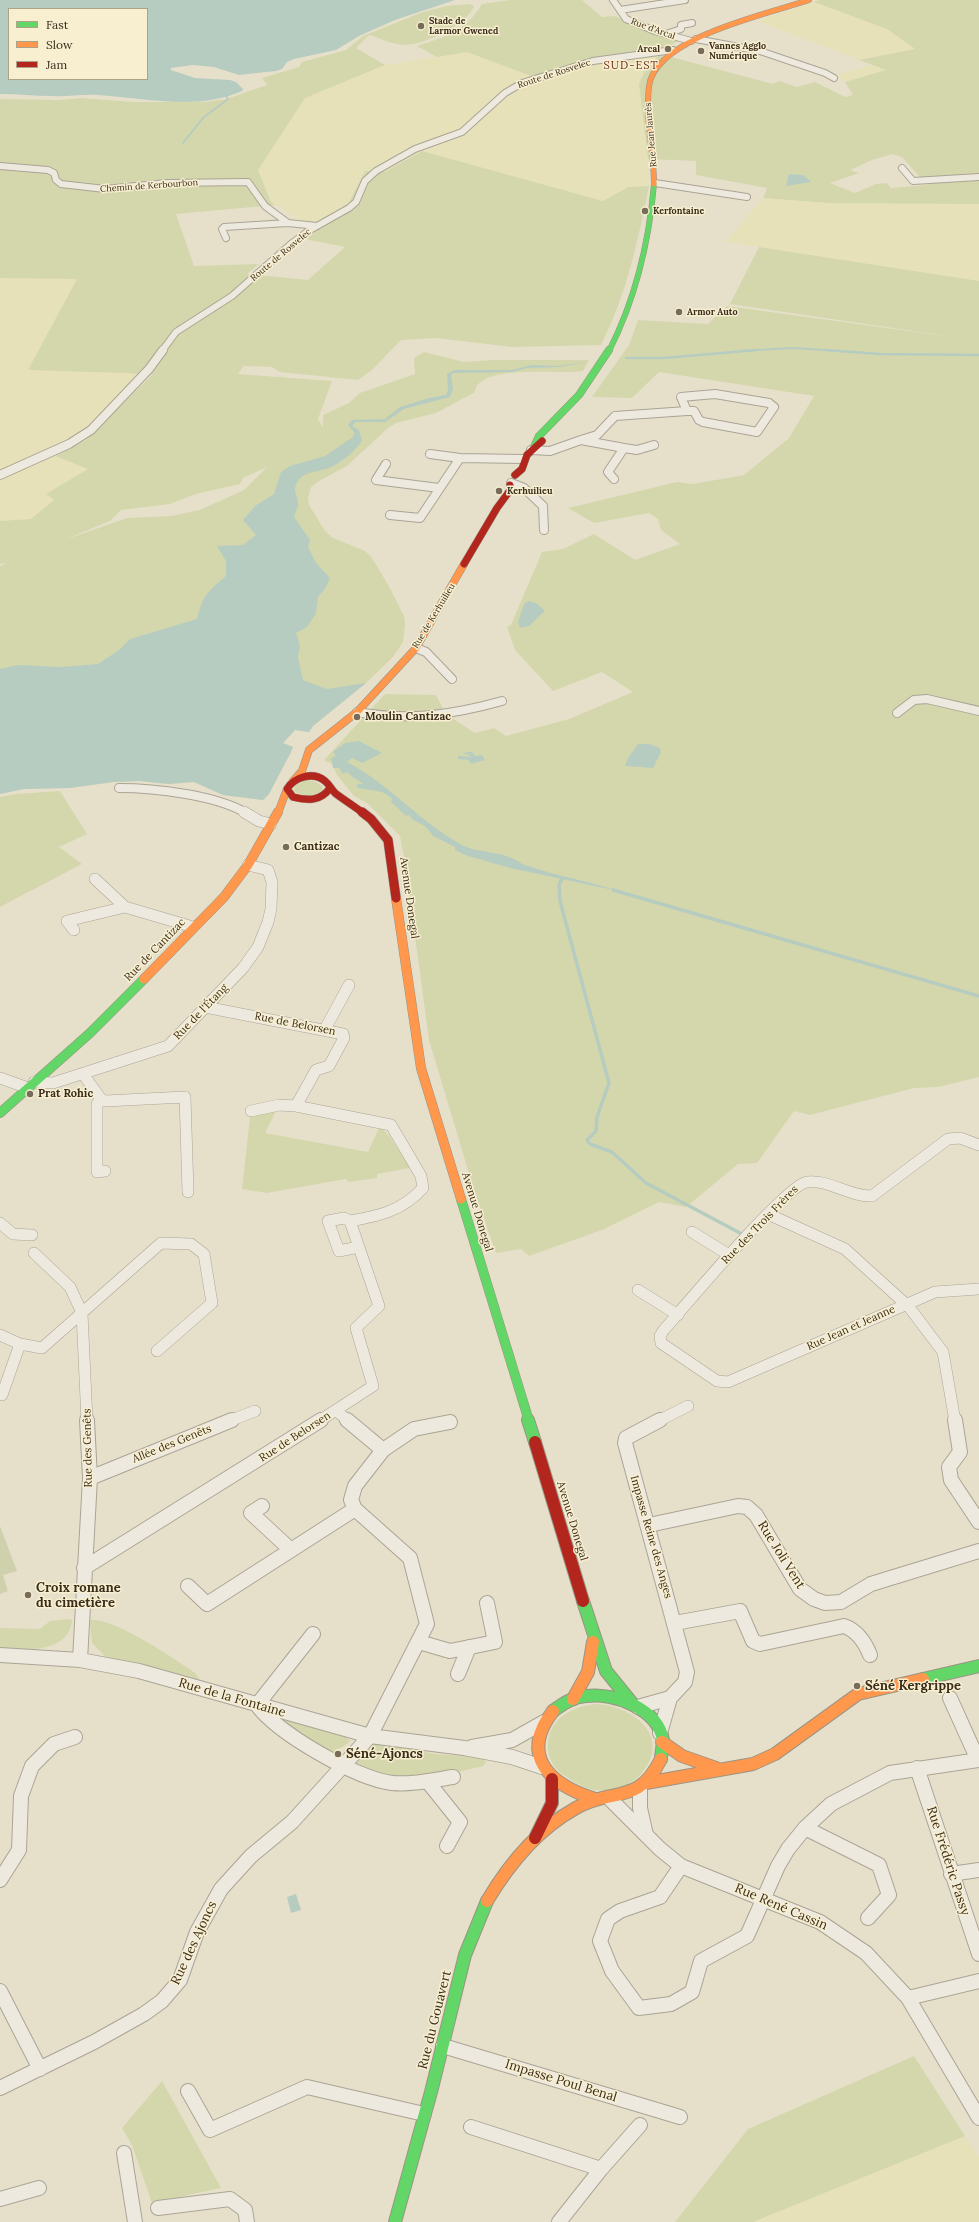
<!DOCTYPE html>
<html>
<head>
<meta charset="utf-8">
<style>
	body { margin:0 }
	#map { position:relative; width:979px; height:2222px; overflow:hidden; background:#e6e0cb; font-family:Lora,serif }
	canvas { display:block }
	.legend { position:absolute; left:8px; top:8px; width:140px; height:72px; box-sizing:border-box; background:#f8efd1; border:1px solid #aca189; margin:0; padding:5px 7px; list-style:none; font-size:12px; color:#3a2d1c }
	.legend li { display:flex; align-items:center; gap:8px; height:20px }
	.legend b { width:20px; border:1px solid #aca189 }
</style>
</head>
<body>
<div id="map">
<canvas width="979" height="2222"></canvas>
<ul class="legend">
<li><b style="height:5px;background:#63d668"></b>Fast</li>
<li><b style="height:5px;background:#ff974d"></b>Slow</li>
<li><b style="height:5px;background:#b3261e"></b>Jam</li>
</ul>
</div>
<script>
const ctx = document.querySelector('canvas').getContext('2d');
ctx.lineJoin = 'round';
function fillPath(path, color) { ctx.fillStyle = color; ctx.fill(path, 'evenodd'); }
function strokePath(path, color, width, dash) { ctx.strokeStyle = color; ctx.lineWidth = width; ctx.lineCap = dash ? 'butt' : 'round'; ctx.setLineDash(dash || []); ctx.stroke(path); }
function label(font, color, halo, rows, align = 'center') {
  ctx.font = font + ' Lora,serif'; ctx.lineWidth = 3; ctx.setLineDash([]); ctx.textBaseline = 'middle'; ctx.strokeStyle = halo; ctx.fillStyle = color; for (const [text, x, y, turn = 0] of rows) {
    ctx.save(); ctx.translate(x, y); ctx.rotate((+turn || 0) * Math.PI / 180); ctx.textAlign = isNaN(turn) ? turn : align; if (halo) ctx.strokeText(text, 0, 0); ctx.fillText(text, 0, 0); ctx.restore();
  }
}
const farmland = new Path2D(`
	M814 2 887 29 915 49 859 60 757 21Z
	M467 52 539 79 575 67 660 54 646 68 649 186 627 187 603 201 422 151 385 172 365 171 347 206 319 221H300L271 202 258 170 305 98 385 65Z
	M872 65 887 70 845 82 836 75Z
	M763 198 828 203 979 204V281L726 242Z
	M0 278 77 279 153 373 85 441 55 456 89 469 46 494 54 500 31 519 0 521Z
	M965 2136 979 2157V2222H753Z`);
const green = new Path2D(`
	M510 0H582L602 17 615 16 648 31 681 40 655 52 598 62 539 79 467 52 437 57 417 46C445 37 466 31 482 4Z
	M819 0H979V204L828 203 763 198 767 188 696 175V161L648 159 639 84 646 68 660 54 773 84 779 81 797 87 815 82 845 97 853 95 845 82 886 70 859 60 915 49 887 29 814 2ZM893 154 903 158 927 185 891 188 887 183 876 184 855 193 830 183 859 173 850 170 872 160Z
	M470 4 474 6C467 25 426 44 405 45 394 45 380 38 369 35L356 48 385 65 305 98 258 170 271 202 275 205 176 214 194 266 259 264 247 274 308 280 345 247 305 239 325 225 319 221 347 206 365 171 385 172 422 151 603 201 628 187 649 186C638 241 626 296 601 345L512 347 436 338 401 340 372 370 358 380 280 372 272 367 244 366 238 374 332 381 318 419 323 427V415L349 403 360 393 415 374 414 358 424 352 464 362 493 360H589L583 371C564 375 477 363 475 392L436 413 396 423 388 428 347 466 319 481 311 487 308 498 309 505 325 531 333 538 365 551 372 558 390 588 404 616 405 625 403 642 393 657 366 683 313 726 309 732 295 730 283 743 293 747 291 752 269 794 263 800 223 795 194 782 168 784 140 781 113 782 70 788 24 789 0 794V733L45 724 87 734 99 730 108 719 124 714 150 708 191 707 202 701 204 694 193 678 194 669 216 659 233 638 242 631 253 612C268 605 290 606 300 590L298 587 275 580 261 571C263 553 288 558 295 545L274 534 264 525V517L289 505 291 496 286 491 294 476 335 462 350 448 346 447 338 457 331 461 296 470 288 475 280 487 281 493 284 497 283 504 262 514 257 519C260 537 278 534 288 546 281 557 251 553 256 574L261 578 290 589 293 593 282 600 258 607 245 613 238 628 225 636 217 645 212 654 184 670 182 675 186 681 187 686 198 696 193 702C181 708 170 704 157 703 146 703 124 708 113 712 100 716 98 731 83 731 73 730 64 726 54 723 35 718 19 720 0 723V566L7 563 0 564V521L31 519 54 500 46 494 88 469 55 456 85 441 153 374 28 370 77 279 0 278V99L59 100 81 98 134 102H204L227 99 267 85 262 78 299 67 302 62 346 50 363 36 423 12 447 6ZM267 467 244 490 200 510 171 516 127 518 64 540 110 521 121 510 170 504 196 494 240 484 243 478Z
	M759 247 979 281V1077L938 1087 914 1088 810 1115 794 1111 757 1163 738 1164 686 1207 659 1202 602 1230 529 1256 521 1249 496 1253 474 1190 429 1040 406 869 400 836 367 803 354 796 337 775 332 764 324 760 385 694 436 695 446 714 475 733 494 728 506 736 569 719 633 692 602 672 553 691 515 650 507 627 511 625 542 552 563 549 594 534 635 560 680 544 661 530 658 519 649 513 594 523 568 508 677 482 693 484 744 475 789 438 814 396 659 372 632 398 592 397 629 345 638 320 708 324 727 306 967 339 730 304Z
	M307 780 316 782 323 787 322 791C313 796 302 798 294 791L295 785Z
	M60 791 87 834 59 847 82 864 0 907V797L16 794Z
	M276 1111 265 1133 368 1152 380 1126 390 1137 410 1168 377 1174V1178L348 1182 346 1179 267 1193 242 1189 250 1117Z
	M67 1619 72 1620C69 1654 23 1650 0 1649V1628L40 1629 50 1621Z
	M90 1620C113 1617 175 1659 195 1673L201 1681 106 1657 92 1643Z
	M594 1704C634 1705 674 1738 640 1775 631 1784 620 1789 607 1790 601 1790 592 1791 586 1788 579 1785 572 1780 565 1776 552 1768 545 1753 549 1737 554 1716 574 1707 594 1704Z
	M287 1721 343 1735 350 1741C344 1748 336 1748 330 1756L284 1723Z
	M375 1742 435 1754 482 1757 486 1762 483 1766 454 1773 415 1778 375 1774 355 1763 366 1747Z
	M914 2056 965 2136 753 2222H675L748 2129Z
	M162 2081 221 2188 152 2203 132 2145 122 2128Z`);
const cemetery = new Path2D(`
	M0 1526 17 1571 3 1575 8 1591 0 1594Z`);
const water = new Path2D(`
	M0 0H455L395 20 359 36 336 50 294 59 287 62 282 69 276 71 239 75 214 67 193 65 171 68V70L195 78 230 80 236 82 243 89 242 91C198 111 144 98 97 95 82 94 67 97 52 96 34 96 17 94 0 94ZM9 9H147V79H9Z
	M789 174 803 175 811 182 786 186Z
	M589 362 559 367 527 368 512 372 453 373 451 375 453 389 450 397 404 409 385 422H356L352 426 359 430 362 440C356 451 341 463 329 468 319 472 305 471 298 481 292 489 297 494 298 502 299 506 295 513 294 517L310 540 308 547 316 563 330 578 325 589 318 597 316 613 307 627 296 633 300 645 298 657 303 680 327 689 366 683 313 726 309 732 295 730 283 743 293 747 291 752 269 794 263 800 223 795 194 782 168 784 140 781 113 782 70 788 24 789 0 794V669L18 665 61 667 98 664 119 650 130 639 197 619C203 595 207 592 226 576V561L217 546 243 545 256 535 243 520 255 506 274 494 281 472 290 466 325 456 353 437 354 432 348 425 352 420 385 419 400 407 429 398 446 395 448 391 447 374 454 370H512L532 365 556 366Z
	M528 601 536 603 545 611 529 626 520 628 518 622 524 604Z
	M359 741 382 753 362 763 352 758 347 762C389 784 420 822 462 845 478 853 498 851 514 859 519 861 522 865 528 866 557 876 588 881 618 891L510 868 465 855 455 850V847L433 836 425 826 413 820 409 815 406 816 391 802 392 798 382 792 358 788 356 786 358 784H363C358 779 351 778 348 772L343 774 339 768H333L331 758 336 756 333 752 345 743Z
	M638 744H649L660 748 661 752 653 768 625 766 628 758Z
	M467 752H472L475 756 482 755 485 760 471 764 469 760 458 759V756L473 757 467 755 471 754H463Z
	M296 1894 301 1910 291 1913 287 1897Z`);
const streamFar2 = new Path2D(`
	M183 143 203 118 228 99 226 96
	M739 351 793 348 840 351`);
const streamFar1 = new Path2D(`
	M825 350 880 354 979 355
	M626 358H664L756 350`);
const stream = new Path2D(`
	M562 878 559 885 560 901 609 1083 597 1117 596 1131 587 1140 590 1144 612 1152 646 1183 740 1233
	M613 890 979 996`);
const streetFar3 = new Path2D(`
	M613 0 626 19 655 31 691 41
	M620 10 685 0
	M666 34 681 29V25L692 23
	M696 39 760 51 825 73 834 78
	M0 166 48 170 54 173 56 180 61 184 105 189 167 183 248 182 265 206 288 223
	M902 168 913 181 979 177
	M655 183 747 197
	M226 238 222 229 224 227 288 223 317 226
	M162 351 176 332 232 296 291 244 310 230 349 208 356 202 365 181 376 171 415 149 462 132 505 93 522 83 593 61 673 50`);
const streetFar2 = new Path2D(`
	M715 394 769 403 774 407 757 432 703 422 699 420 694 411H687L681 397Z
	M581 440 597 435 615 416 687 411
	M624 448 637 450 654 445
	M531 450 550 451 581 440 624 448 608 472 614 479
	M430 454 460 458
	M386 464 376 480 439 488
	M0 475 69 444 91 430 149 369 163 350
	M511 483 524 488 543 506 544 530
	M390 515 420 518 460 458 524 459
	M416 648 426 652 452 679
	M357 712C409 721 452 715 502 701
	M897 713 914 700 927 699 979 711
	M119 788C154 788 216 795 246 813`);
const streetFar1 = new Path2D(`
	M244 812 259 821 271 824
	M95 879 125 907 193 927
	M74 930 67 921 125 907
	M205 1007 343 1034 344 1038 329 1066 316 1070 296 1106 391 1125 421 1176 423 1188C402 1211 379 1216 350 1221L379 1306 356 1328 373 1386 319 1421
	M325 1029 349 985
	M83 1074 101 1099 105 1101 185 1097 188 1192
	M0 1078 28 1088
	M34 1082 53 1083 168 1046 243 968 258 947 268 922 271 909 272 882 268 870 248 865
	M101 1099 97 1104V1172L105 1171
	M251 1111 279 1105 296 1106
	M979 1145 960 1138 948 1139 872 1196C849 1197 829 1179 807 1182 787 1184 683 1308 663 1331L660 1336 661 1343 717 1381 728 1382 935 1292 979 1289
	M770 1215 845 1249 909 1307 943 1352 955 1421
	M350 1221 344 1218 328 1221 339 1251 359 1247
	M0 1223 13 1234 32 1235
	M692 1232 729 1255
	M34 1253 70 1287 82 1313 87 1421
	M638 1290 678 1315
	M0 1335 20 1344 42 1348 161 1243 191 1244 204 1254 212 1303 157 1351
	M2 1395 20 1344
	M336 1411 349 1421
	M229 1421 255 1411
	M658 1421 688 1406`);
const street = new Path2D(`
	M660 1420 626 1438 625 1443 687 1672 685 1682 670 1698 660 1733
	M955 1420 960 1452 949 1467 951 1480 979 1522
	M383 1450 414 1429 450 1422
	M90 1478 232 1420
	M262 1506 251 1513 291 1550
	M649 1525 738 1506 747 1507 756 1515 800 1589 814 1599 825 1603 841 1602 871 1584 979 1551
	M84 1568 321 1420
	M188 1586 207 1604 355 1509
	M675 1623 740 1611 753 1641 760 1644 844 1626C858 1631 865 1642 870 1655
	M313 1634 257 1705C277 1733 357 1779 392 1783 412 1785 433 1780 453 1777
	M419 1642 450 1651 495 1642 487 1603
	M0 1655 80 1660 139 1671 370 1736 464 1748 512 1757 542 1767
	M80 1660 90 1478 87 1420
	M458 1674 469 1647
	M950 1698 978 1760
	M638 1707 670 1698
	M472 1747 512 1740 544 1722
	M917 1768 979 1954
	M428 1782 460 1822 447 1846
	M640 1788V1808L646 1835
	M609 1798 660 1849 681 1866 820 1922 866 1953 908 1998 979 2118
	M805 1828 879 1865 889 1895 868 1918
	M681 1866 660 1897 620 1911 608 1919 600 1941 612 1971 639 2008 671 2004 692 1992 701 1961 747 1936 778 1866 788 1849 805 1828 831 1804 890 1773 979 1760
	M951 1874 979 1870
	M0 1880 19 1850 21 1796 32 1766 54 1744 75 1737
	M0 1991 40 2069
	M908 1998 979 1981
	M443 2046 680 2117
	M0 2088 94 2042 144 2014 162 2001 180 1980 197 1932 221 1889 251 1856 292 1822 370 1736 427 1624 410 1558 355 1509 351 1500 355 1486 383 1450 347 1420
	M188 2091 210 2130 307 2087 424 2114
	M471 2127 601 2169
	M124 2153 135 2222
	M0 2199 39 2188
	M158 2208 230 2199 245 2210 247 2222
	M559 2222 601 2169 640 2125`);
const fastFar3 = new Path2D(`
	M609 351C636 298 649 243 654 184`);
const fastFar2 = new Path2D(`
	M534 447 539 436 579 395 609 350`);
const fastFar1 = new Path2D(`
	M0 1113 90 1033 144 979
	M461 1199 529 1421`);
const fast = new Path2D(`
	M528 1420 535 1442
	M583 1601 606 1671 632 1703
	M923 1679 979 1666
	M553 1711C564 1703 573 1697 586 1696 614 1692 658 1709 663 1740 663 1746 661 1753 661 1759
	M395 2222 431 2092 465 1955 487 1901`);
const slowFar3 = new Path2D(`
	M654 184C654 151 645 119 649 86 656 37 768 14 809 0`);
const slowFar2 = new Path2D(`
	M293 781 302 771 309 750 357 712 416 648 464 564
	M278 813 287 789`);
const slowFar1 = new Path2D(`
	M396 898 421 1068 461 1199
	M144 979 224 897 248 865 278 812`);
const slow = new Path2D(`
	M573 1699 588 1672 593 1642
	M553 1711C518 1757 551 1785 595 1799
	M662 1742 682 1756 719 1769
	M646 1783 753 1764 775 1754 858 1694 923 1679
	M487 1901C509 1864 538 1829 576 1808 613 1787 638 1806 661 1759`);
const jamFar2 = new Path2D(`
	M515 475 522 469 527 455 542 441
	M464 564 497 508 511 489 510 485
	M330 788C321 801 308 801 293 797L287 789C294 777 313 771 325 781 329 784 331 789 335 793 344 800 354 806 363 813`);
const jamFar1 = new Path2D(`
	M362 812 371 819 388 840 396 898`);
const jam = new Path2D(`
	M535 1442 583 1601
	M535 1838 552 1803V1779`);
const markers = [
	[421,26,4,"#766c59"],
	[668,49,4,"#766c59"],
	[701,51,4,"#766c59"],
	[645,211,4,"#766c59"],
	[679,312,4,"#766c59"],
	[499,491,4,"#766c59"],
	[357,717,4,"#766c59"],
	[286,847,4,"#766c59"],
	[30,1094,4,"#766c59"],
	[28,1595,4,"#766c59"],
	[857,1686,4,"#766c59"],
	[338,1754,4,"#766c59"]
];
const farPoinames = [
	["Stade de",429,21],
	["Larmor Gwened",429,31],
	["Vannes Agglo",709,46],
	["Numérique",709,56],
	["Arcal",660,49,"right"],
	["Kerfontaine",653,211],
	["Armor Auto",687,312],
	["Kerhuilieu",507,491]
];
const farStreetnames = [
	["Rue d'Arcal",653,29,20],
	["Route de Rosvelec",554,74,-18],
	["Rue Jean Jaurès",651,135,-95],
	["Chemin de Kerbourbon",149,186,-4],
	["Route de Rosvelec",281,255,-40],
	["Rue de Kerhuilieu",434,616,-59]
];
const farQuarternames = [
	["SUD-EST",631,66]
];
const poiNames = [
	["Moulin Cantizac",365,717],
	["Cantizac",294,847],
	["Prat Rohic",38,1094]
];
const streetNames = [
	["Avenue Donegal",409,898,82],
	["Rue de Cantizac",155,950,-46],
	["Rue de l'Étang",201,1012,-46],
	["Rue de Belorsen",295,1024,11],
	["Avenue Donegal",477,1212,73],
	["Rue des Trois Frères",760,1225,-46],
	["Rue Jean et Jeanne",851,1328,-24],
	["Rue de Belorsen",295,1437,-33],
	["Allée des Genêts",172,1444,-22],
	["Rue des Genêts",88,1448,-91],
	["Avenue Donegal",572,1521,73],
	["Impasse Reine des Anges",651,1537,74]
];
const nearStreetnames = [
	["Rue Joli Vent",781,1555,58],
	["Rue de la Fontaine",232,1698,16],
	["Rue Frédéric Passy",948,1861,72],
	["Rue René Cassin",781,1907,23],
	["Rue des Ajoncs",194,1943,-65],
	["Rue du Gouavert",435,2020,-76],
	["Impasse Poul Benal",561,2081,17]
];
const nearPoinames = [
	["Croix romane",36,1588],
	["du cimetière",36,1603],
	["Séné Kergrippe",865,1686],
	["Séné-Ajoncs",346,1754]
];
fillPath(farmland, '#e7e1ba');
fillPath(green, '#d4d7ac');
fillPath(cemetery, '#ced1ac');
fillPath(water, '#b7ccc0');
strokePath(streamFar2, '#b7ccc0', 2);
strokePath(streamFar1, '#b7ccc0', 2.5);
strokePath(stream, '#b7ccc0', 3.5);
strokePath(streetFar3, '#aba495', 8);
strokePath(streetFar2, '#aba495', 10);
strokePath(streetFar1, '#aba495', 12);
strokePath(street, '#aba495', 16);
strokePath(fastFar3, '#9b9485', 6);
strokePath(fastFar2, '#9b9485', 8);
strokePath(fastFar1, '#9b9485', 10);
strokePath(fast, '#9b9485', 14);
strokePath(slowFar3, '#9b9485', 6);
strokePath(slowFar2, '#9b9485', 8);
strokePath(slowFar1, '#9b9485', 10);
strokePath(slow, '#9b9485', 14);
strokePath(jamFar2, '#9b9485', 8);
strokePath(jamFar1, '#9b9485', 10);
strokePath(jam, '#9b9485', 14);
strokePath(streetFar3, '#ede9de', 6);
strokePath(streetFar2, '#ede9de', 8);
strokePath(streetFar1, '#ede9de', 11);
strokePath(street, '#ede9de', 14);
strokePath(fastFar3, '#63d668', 5);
strokePath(fastFar2, '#63d668', 7);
strokePath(fastFar1, '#63d668', 9);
strokePath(fast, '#63d668', 12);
strokePath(slowFar3, '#ff974d', 5);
strokePath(slowFar2, '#ff974d', 7);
strokePath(slowFar1, '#ff974d', 9);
strokePath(slow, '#ff974d', 12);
strokePath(jamFar2, '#b3261e', 7);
strokePath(jamFar1, '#b3261e', 9);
strokePath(jam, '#b3261e', 12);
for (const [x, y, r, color] of markers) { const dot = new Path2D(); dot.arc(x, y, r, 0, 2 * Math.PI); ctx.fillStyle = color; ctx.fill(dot); strokePath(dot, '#f8efd1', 1.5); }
label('bold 9px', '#3a2d1c', '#f8efd1', farPoinames, 'left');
label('9px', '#3a2d1c', '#f8efd1', farStreetnames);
ctx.letterSpacing = '1px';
label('11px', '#6a2f18', '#f8efd1', farQuarternames);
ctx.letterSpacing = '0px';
label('bold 11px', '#3a2d1c', '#f8efd1', poiNames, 'left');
label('11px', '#3a2d1c', '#f8efd1', streetNames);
label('13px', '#3a2d1c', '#f8efd1', nearStreetnames);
label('bold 13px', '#3a2d1c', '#f8efd1', nearPoinames, 'left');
</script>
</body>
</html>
